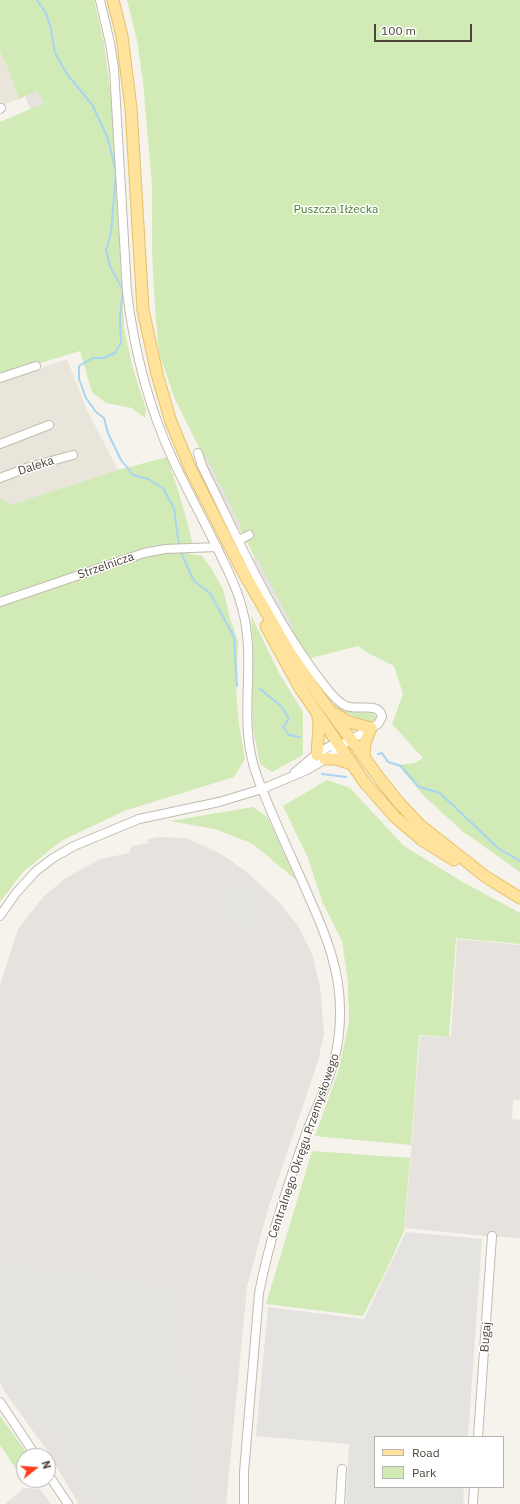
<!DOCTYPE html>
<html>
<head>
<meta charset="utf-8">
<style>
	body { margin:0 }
	#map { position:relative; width:520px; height:1504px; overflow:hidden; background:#f6f3ec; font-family:"IBM Plex Sans",sans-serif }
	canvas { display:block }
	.legend { position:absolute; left:374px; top:1436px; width:130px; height:52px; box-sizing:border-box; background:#fff; border:1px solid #b7b4b0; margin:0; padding:5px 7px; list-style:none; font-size:12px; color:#4b4439 }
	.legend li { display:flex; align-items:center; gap:8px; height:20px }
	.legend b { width:20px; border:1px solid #b7b4b0 }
	.north { position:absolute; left:16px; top:1448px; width:40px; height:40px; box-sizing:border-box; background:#fff; border:1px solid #b7b4b0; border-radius:50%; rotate:73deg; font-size:11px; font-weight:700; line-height:16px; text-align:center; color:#4b4439 }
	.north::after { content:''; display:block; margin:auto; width:14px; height:18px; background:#fc3f1d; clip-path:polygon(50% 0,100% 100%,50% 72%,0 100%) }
	.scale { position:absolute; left:374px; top:24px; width:98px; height:18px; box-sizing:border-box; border:2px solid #4b4439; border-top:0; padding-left:5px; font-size:12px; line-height:14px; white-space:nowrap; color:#4b4439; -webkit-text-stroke:3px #fff; paint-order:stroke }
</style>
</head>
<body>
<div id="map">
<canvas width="520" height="1504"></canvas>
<ul class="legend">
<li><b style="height:5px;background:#ffe39c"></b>Road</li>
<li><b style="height:11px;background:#d2eab5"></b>Park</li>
</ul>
<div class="north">N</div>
<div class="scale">100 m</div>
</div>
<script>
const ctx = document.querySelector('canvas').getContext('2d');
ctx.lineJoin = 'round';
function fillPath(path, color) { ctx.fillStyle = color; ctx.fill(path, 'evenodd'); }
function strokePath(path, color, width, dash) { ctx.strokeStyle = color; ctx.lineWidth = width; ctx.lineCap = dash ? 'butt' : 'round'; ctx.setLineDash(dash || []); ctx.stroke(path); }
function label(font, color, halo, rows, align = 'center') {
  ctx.font = font + ' "IBM Plex Sans",sans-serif'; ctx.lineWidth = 3; ctx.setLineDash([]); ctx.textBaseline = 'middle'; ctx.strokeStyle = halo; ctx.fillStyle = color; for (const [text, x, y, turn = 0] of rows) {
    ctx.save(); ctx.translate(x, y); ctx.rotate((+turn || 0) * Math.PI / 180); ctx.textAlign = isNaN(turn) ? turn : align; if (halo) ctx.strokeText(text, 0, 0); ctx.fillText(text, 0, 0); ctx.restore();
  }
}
const residential = new Path2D(`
	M0 52 8 68 19 99 0 106Z
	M67 359 87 410 118 470 11 506 0 498V382Z`);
const industrial = new Path2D(`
	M37 90 44 103 31 110 25 97Z
	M159 837 186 838 221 854 248 873 278 901 298 926 312 953 320 986 324 1034 318 1061 268 1209 247 1287 226 1504H79L46 1449 3 1389 0 1382V985L18 929 43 897 66 878 100 859 130 853 131 846 149 843 148 839Z
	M457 939 520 945V1100H513L512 1119 520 1120V1238L485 1236 405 1228 420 1036 451 1037Z
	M24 1488 40 1489 51 1504H5Z`);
const green = new Path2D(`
	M0 0H94L104 43 112 105 124 328 133 369 146 409 145 418 132 408 106 403 92 392 80 351 0 375V122L44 103 37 91 19 99 8 68 0 52Z
	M127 0H520V872L462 831 424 796 398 765 415 763 423 758 392 724 403 694 394 666 370 654 358 646 307 659 246 540 247 532 242 534 175 399 159 354 155 308 152 249V184L143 82 137 40Z
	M167 457C177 486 186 515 193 545L142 551 0 598V498L11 505 118 470Z
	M173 551 202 556 211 568 223 589 230 618 238 641 236 688 239 725 245 759 234 777 124 811 61 841 23 872 0 902V607L145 556Z
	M251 615 279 673 303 712V755L272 772 260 764 253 729 252 690 253 646Z
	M327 700 342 709 343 708C353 712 360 714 371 712L376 716V719L369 724 364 723 350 714 338 710Z
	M327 780 350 788 404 846 461 881 520 913V944L456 938 449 1037 419 1035 411 1145 315 1136 339 1069 349 1022 348 982 342 941 322 901 308 858 283 806Z
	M253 807 268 818 296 880 253 844 215 829 170 821Z
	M312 1151 410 1158 404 1231 387 1269 363 1316 266 1304Z
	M0 1416 29 1456H24V1480L47 1481 39 1485 26 1484 0 1445Z`);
const parking = new Path2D(`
	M206 456 241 526 237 530 204 464Z
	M256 556 293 626 289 628 252 558Z
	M222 870 237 875 235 883 241 885 246 880 269 902 265 906 270 908 263 931 258 929 256 935 235 927 236 922 230 920 224 917 222 922 211 918 213 913 208 911Z
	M406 1232 482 1239 468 1437H375V1487H464L463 1504H346L349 1444 256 1436 268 1307 364 1319Z
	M0 1259 123 1277 180 1287 205 1504H84L49 1435V1430L33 1431 3 1389 0 1382Z`);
const stream = new Path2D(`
	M37 0 46 13 51 29 55 53 67 74 93 106 108 139 116 172 111 233 106 250 110 266 123 290 120 318 121 343 115 353 104 358H93L79 366V379L86 398 96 412 104 418 108 433 121 460 133 475 148 479 163 488 174 508 179 546
	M181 553 194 581 210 593 234 637 237 686
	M260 689 282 707 289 719 283 727 289 735 300 737
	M378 754 382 753 388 762 401 766 419 787 440 793 498 848 520 861
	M322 774 346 777`);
const minor = new Path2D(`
	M100 0 110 43 114 69 127 292C134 350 148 406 173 460 187 490 203 519 218 550 227 569 237 587 242 608 258 664 236 720 257 776 272 817 292 857 309 897 326 935 341 972 340 1014 340 1030 338 1046 334 1061 328 1084 316 1108 307 1131 288 1184 270 1237 259 1293L244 1472V1504
	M0 109 1 108
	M0 378 36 366
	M0 444 49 425
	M0 478 29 467 73 455
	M239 540 249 535
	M0 602 144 553 165 549 217 547
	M295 772 313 757 330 746H340
	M0 916 16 893 36 871 53 858 74 846 139 819 219 802 262 789 307 770 334 754 340 746 378 724 382 717C379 701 359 711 346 706 339 703 333 696 328 690 274 623 240 543 202 466L198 453
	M0 1402 36 1456
	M478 1437 492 1236
	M48 1474 68 1504
	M340 1504 342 1469
	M473 1504 474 1487`);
const major = new Path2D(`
	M113 0 122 36 131 108 143 310 157 374 171 422 191 470 242 570 292 657 322 700 380 779 400 804 420 825 486 877 520 898
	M266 626 300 688 365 783 395 817 422 840 454 860
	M335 714 349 722 371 728 365 743 364 755
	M317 755 319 725 318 716
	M325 759H336L352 764`);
const parkNames = [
	["Puszcza Iłżecka",336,210]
];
const streetNames = [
	["Daleka",36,466,-18],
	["Strzelnicza",106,566,-19],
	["Centralnego Okręgu Przemysłowego",304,1146,-71],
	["Bugaj",486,1337,-85]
];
fillPath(residential, '#eae5da');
fillPath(industrial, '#e6e2dd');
fillPath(green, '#d2eab5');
fillPath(parking, '#e5e3e0');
strokePath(stream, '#a9d4f2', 2);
strokePath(minor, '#c2bbae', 10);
strokePath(major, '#e6c16a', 13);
strokePath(minor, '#fff', 8);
strokePath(major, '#ffe39c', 11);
label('12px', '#4a7f2a', '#fff', parkNames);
label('12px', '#4b4439', '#fff', streetNames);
</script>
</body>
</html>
